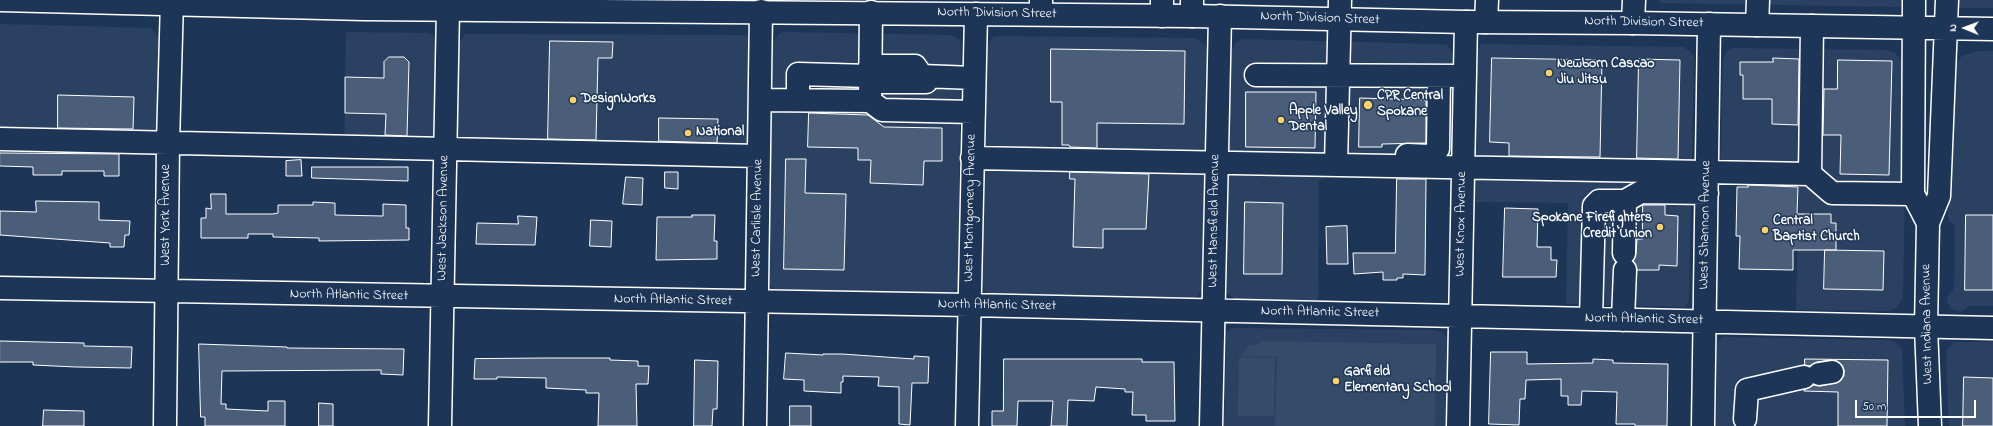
<!DOCTYPE html>
<html>
<head>
<meta charset="utf-8">
<style>
	body { margin:0 }
	#map { position:relative; width:1993px; height:426px; overflow:hidden; background:#1d3557; font-family:"Indie Flower",sans-serif }
	canvas { display:block }
	.north { position:absolute; left:1945px; top:8px; width:40px; height:40px; -webkit-text-stroke:3px #1d3557; paint-order:stroke; rotate:271deg; font-size:11px; font-weight:700; line-height:16px; text-align:center; color:#fff }
	.north::after { content:''; display:block; margin:auto; width:14px; height:18px; background:#fff; clip-path:polygon(50% 0,100% 100%,50% 72%,0 100%) }
	.scale { position:absolute; left:1855px; top:400px; width:121px; height:18px; box-sizing:border-box; border:2px solid #fff; border-top:0; padding-left:5px; font-size:12px; line-height:14px; white-space:nowrap; color:#fff; -webkit-text-stroke:3px #1d3557; paint-order:stroke }
</style>
</head>
<body>
<div id="map">
<canvas width="1993" height="426"></canvas>
<div class="north">N</div>
<div class="scale">50 m</div>
</div>
<script>
const ctx = document.querySelector('canvas').getContext('2d');
ctx.lineJoin = 'round';
function fillPath(path, color) { ctx.fillStyle = color; ctx.fill(path, 'evenodd'); }
function strokePath(path, color, width, dash) { ctx.strokeStyle = color; ctx.lineWidth = width; ctx.lineCap = dash ? 'butt' : 'round'; ctx.setLineDash(dash || []); ctx.stroke(path); }
function label(font, color, halo, rows, align = 'center') {
  ctx.font = font + ' "Indie Flower",sans-serif'; ctx.lineWidth = 3; ctx.setLineDash([]); ctx.textBaseline = 'middle'; ctx.strokeStyle = halo; ctx.fillStyle = color; for (const [text, x, y, turn = 0] of rows) {
    ctx.save(); ctx.translate(x, y); ctx.rotate((+turn || 0) * Math.PI / 180); ctx.textAlign = isNaN(turn) ? turn : align; if (halo) ctx.strokeText(text, 0, 0); ctx.fillText(text, 0, 0); ctx.restore();
  }
}
const built = new Path2D(`
	M1658 0H1904V5L1901 7 1662 3Z
	M1956 0H1993V8H1959L1957 7Z
	M0 24 152 28 159 38 158 150 0 147Z
	M346 32 428 33 435 37 437 41 435 156 344 154Z
	M784 32 951 35 959 39 961 47 958 285 956 290 950 293 775 289 770 286 768 280 773 41 779 34Z
	M465 34 746 35 750 40 749 148 456 156 458 46Z
	M999 36 1196 38 1204 44 1206 49 1202 290 1198 296 1194 298 990 294 985 292 983 284 988 46 993 37Z
	M1243 39 1437 44 1447 45 1452 52 1451 175 1339 173 1319 180 1318 300 1235 299 1227 293 1231 53 1235 43Z
	M1482 44 1683 47 1690 51 1694 56V62L1689 300 1686 305 1683 307 1566 304 1568 203 1472 202 1476 51Z
	M1732 48 1886 50 1895 53 1901 60 1903 67 1905 186 1903 298 1896 308 1889 311 1796 310 1799 179H1720L1723 59 1727 51Z
	M1977 51H1993V306H1969L1961 312 1952 309 1947 302V297L1954 288 1955 225 1949 221 1948 215 1954 71 1957 61 1962 56Z
	M1231 328 1435 330 1442 332 1447 337 1445 426H1224L1226 333Z
	M1723 337 1889 340 1895 342 1902 349 1905 426H1716L1717 342Z
	M1954 342H1993V426H1949L1946 360 1947 349Z`);
const green = new Path2D(`
	M1260 341 1436 344 1435 426H1275L1277 357 1240 356 1250 345H1259Z
	M1239 357 1275 358 1274 416H1238Z`);
const building = new Path2D(`
	M550 41 613 42 612 58H598L596 140 548 139Z
	M1051 49 1185 51 1184 124 1097 123V148L1070 147 1069 145H1062V102H1051Z
	M389 57H404L409 62 407 136 385 135 386 114 345 113V77L384 78V62Z
	M1492 58 1602 60 1600 157 1509 156V143L1490 142Z
	M1773 58 1799 59 1798 125 1772 124V99H1743V75H1740V62H1773Z
	M1639 59 1680 60 1678 159 1637 158Z
	M1838 60 1892 61 1889 175 1840 174 1841 135H1823L1824 89H1837Z
	M1246 92H1316L1315 148 1246 147Z
	M58 95 134 97 133 129 58 128Z
	M1360 98 1426 100V143L1382 144V147H1359Z
	M809 113 868 115 884 127 942 128V161H924L923 185 870 183 871 160H858V148L808 147Z
	M659 118 718 119 717 143 659 141Z
	M0 153 119 154V176H104V171H62V175H33V167L0 166Z
	M786 159H806L805 193 846 194 844 270 784 269Z
	M301 160 302 176H286V161Z
	M312 167H408V181L312 178Z
	M665 172H678V189L665 188Z
	M1070 172 1149 174 1146 229H1103V248L1073 247 1075 179H1070Z
	M626 177 643 178 642 205 623 204Z
	M1397 179H1426L1425 275 1403 274V278H1397V280H1383V272L1354 274 1353 253H1395Z
	M1748 185 1798 187 1797 214H1831V223H1836V250H1793V270L1739 269 1740 236H1736L1737 187H1748Z
	M211 194H226V214H273L278 213V205H313V202L335 203V215L383 216V204L406 205V228H409V240L319 241V238L273 237V234H248V238H201V218H206V208L211 209Z
	M36 201 99 202V220L130 221 129 235H125L124 247H110V243L0 235V211L36 212Z
	M1245 202 1283 203 1282 274H1244Z
	M1643 205H1665V215L1678 216 1677 266 1659 265V270H1637L1633 261 1636 254 1637 239H1642Z
	M1505 208 1538 209 1537 247H1551V260H1557L1556 277H1503Z
	M692 215H715L714 241H717V259L656 260 657 217H692Z
	M1966 215H1993V290H1965Z
	M518 216 537 217 535 245 476 244 477 223 518 224Z
	M591 220 612 221 611 247 590 246Z
	M1347 226 1348 264H1327L1326 227Z
	M1825 250 1884 251 1883 290 1824 289Z
	M0 341 84 343V346L132 347 131 368 76 367 33 365V362H0Z
	M199 344 287 347V348L404 349 403 375 381 374V370L222 371 221 404H226V409L268 411V401H285V426H205V417H201Z
	M1491 352H1527V364L1593 363V359L1613 360V363L1668 364 1667 426H1635V424H1616L1617 392 1582 391 1581 405H1568V396H1561V379L1526 380 1525 399H1520L1519 425 1489 424Z
	M786 353 823 355V354H842L914 359V356L929 357 928 383H912L910 425 899 424V387L878 386 879 377 843 376V382H841V393L804 391V380L784 379Z
	M547 358H610V360L638 361V366H649L648 384H636L637 426H598L599 393H586V390L546 388V378L497 377V379H474L475 359Z
	M1004 359H1142V362H1174L1175 421H1146V415H1132L1133 392H1125V389L1096 387 1094 401 1068 400 1067 426H1051L1053 401H1018L1017 426H992V411H1003Z
	M1805 359 1888 360 1887 426H1838V392L1804 391V390L1813 385 1821 386 1839 382 1844 376V370L1842 365 1837 361 1830 360 1817 362 1810 366 1805 365Z
	M695 360 718 361 717 409H713L712 426H694Z
	M1964 377 1993 378V426H1963Z
	M319 403 333 404V426H319Z
	M790 406H811V426H790Z
	M44 410 84 411V426H43Z`);
const minor = new Path2D(`
	M1041 14V0
	M1162 16V0
	M1192 16V0
	M1486 22 1487 0
	M1633 23 1634 0
	M1757 25 1758 0
	M1256 75 1465 76
	M922 76 974 78
	M870 82H926L915 66H870
	M760 100 870 101 871 12
	M798 100V74L870 76
	M870 101 882 110 974 112
	M0 139 759 156
	M1407 155 1431 156 1438 149 1439 76
	M972 158 1810 174 1832 193 1913 194
	M1336 165 1340 0
	M1810 174 1812 26
	M1624 253 1625 201
	M0 288 969 305 1993 328
	M1591 319 1594 206 1599 201H1625L1641 192 1707 193
	M1623 320 1625 270
	M1819 374 1832 372
	M1745 419 1747 390 1804 377
	M165 426 168 143 172 0
	M440 426 448 9
	M755 426 761 11
	M967 426 976 14
	M1211 426 1220 16
	M1458 426 1466 22
	M1703 426 1709 24`);
const major = new Path2D(`
	M0 0 364 9 1192 16 1466 22 1633 23 1993 29
	M1914 0 1913 194 1928 223
	M1930 426 1926 327 1928 223 1939 196 1947 0`);
const markers = [
	[1549,73,4,"#ffd166"],
	[573,100,4,"#ffd166"],
	[1368,105,5,"#ffd166"],
	[1281,120,4,"#ffd166"],
	[688,133,4,"#ffd166"],
	[1660,227,4,"#ffd166"],
	[1765,230,4,"#ffd166"],
	[1336,381,4,"#ffd166"]
];
const streetNames = [
	["North Division Street",997,14,1],
	["North Division Street",1320,19,2],
	["North Division Street",1644,23,1],
	["West Montgomery Avenue",971,208,-89],
	["West York Avenue",167,215,-90],
	["West Jackson Avenue",444,218,-89],
	["West Carlisle Avenue",758,218,-89],
	["West Mansfield Avenue",1215,221,-89],
	["West Knox Avenue",1462,224,-89],
	["West Shannon Avenue",1706,225,-89],
	["North Atlantic Street",349,296,1],
	["North Atlantic Street",673,301,1],
	["North Atlantic Street",997,306,1],
	["North Atlantic Street",1320,313,1],
	["North Atlantic Street",1644,320,1],
	["West Indiana Avenue",1928,324,-91]
];
const poiNames = [
	["Newborn Cascao",1557,65],
	["Jiu Jitsu",1557,81],
	["CPR Central",1377,97],
	["Spokane",1377,113],
	["DesignWorks",581,100],
	["Apple Valley",1289,112],
	["Dental",1289,128],
	["National",696,133],
	["Spokane Firefighters",1652,219,"right"],
	["Credit Union",1652,235,"right"],
	["Central",1773,222],
	["Baptist Church",1773,238],
	["Garfield",1344,373],
	["Elementary School",1344,389]
];
fillPath(built, '#2a4161');
fillPath(green, '#364b69');
fillPath(building, '#4a5d79');
strokePath(building, '#fff', 1);
strokePath(minor, '#fff', 25);
strokePath(major, '#fff', 25);
strokePath(minor, '#1d3557', 22);
strokePath(major, '#1d3557', 22);
for (const [x, y, r, color] of markers) { const dot = new Path2D(); dot.arc(x, y, r, 0, 2 * Math.PI); ctx.fillStyle = color; ctx.fill(dot); strokePath(dot, '#1d3557', 1.5); }
label('14px', '#fff', '#1d3557', streetNames);
label('bold 14px', '#fff', '#1d3557', poiNames, 'left');
</script>
</body>
</html>
